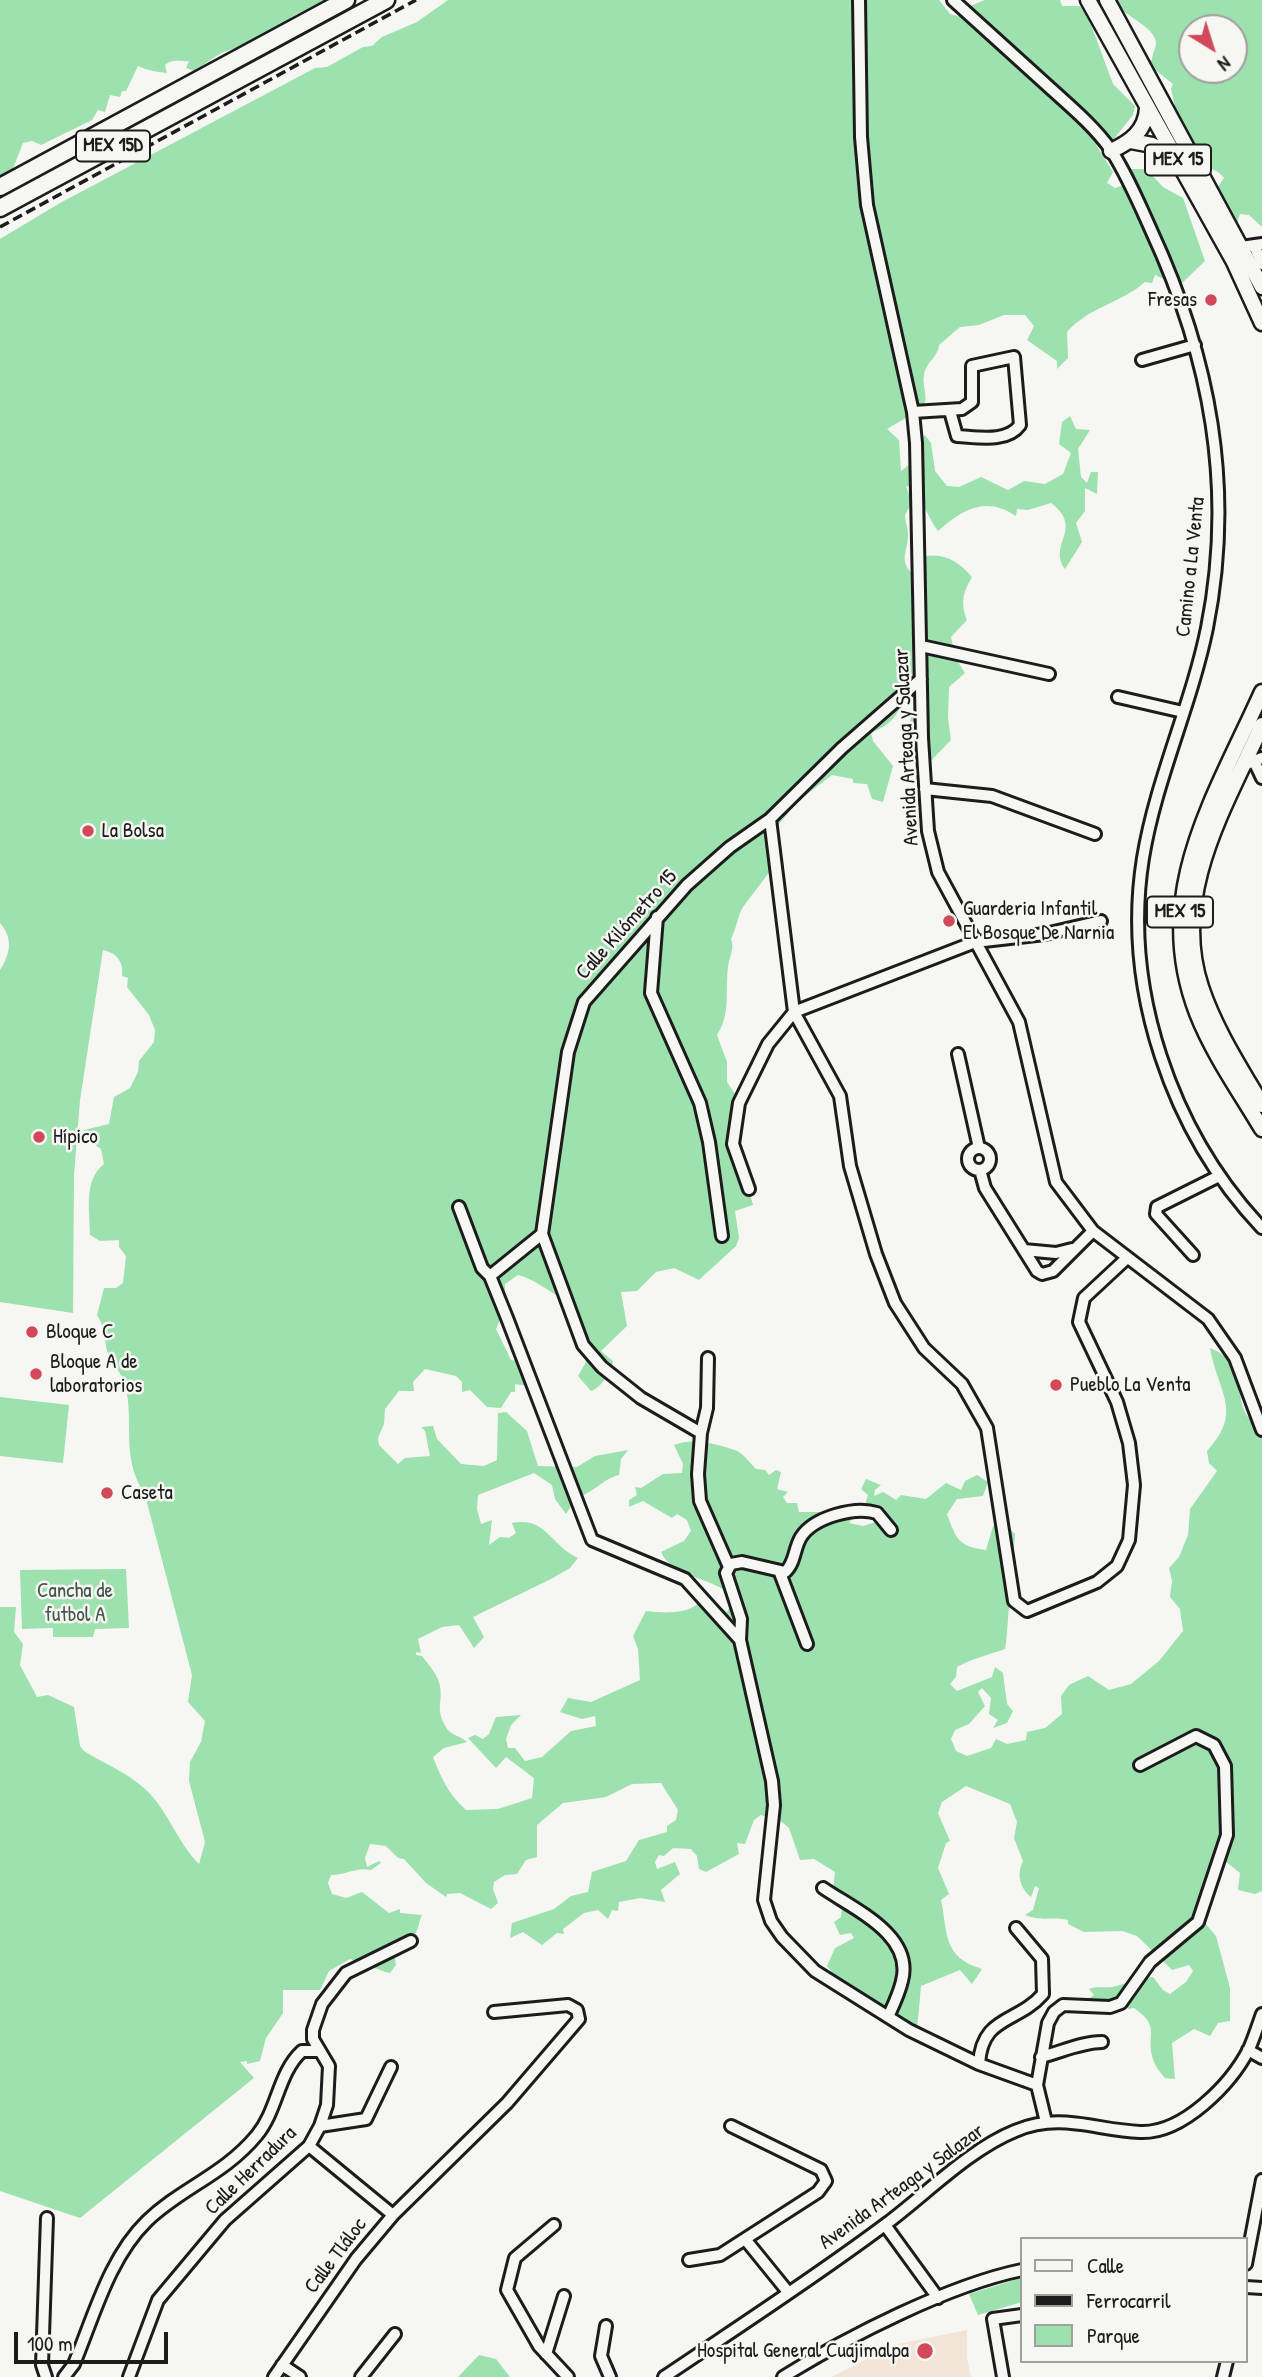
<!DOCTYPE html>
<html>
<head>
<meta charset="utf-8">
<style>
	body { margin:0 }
	#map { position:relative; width:1262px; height:2377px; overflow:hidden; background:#f6f6f2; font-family:"Patrick Hand",sans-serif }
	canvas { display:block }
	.legend { position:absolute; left:1020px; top:2237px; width:228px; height:126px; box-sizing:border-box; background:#f6f6f2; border:2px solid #9f9f9c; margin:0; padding:9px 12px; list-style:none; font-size:21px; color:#1c1c1c }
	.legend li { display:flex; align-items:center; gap:14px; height:35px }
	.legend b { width:35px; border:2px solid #9f9f9c }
	.north { position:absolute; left:1178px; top:14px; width:70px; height:70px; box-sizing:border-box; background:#f6f6f2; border:2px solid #9f9f9c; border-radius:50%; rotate:142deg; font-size:19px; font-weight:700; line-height:28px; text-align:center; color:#1c1c1c }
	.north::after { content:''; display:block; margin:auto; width:24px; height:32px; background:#d1495b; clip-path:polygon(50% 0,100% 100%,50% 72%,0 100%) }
	.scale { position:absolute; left:14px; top:2332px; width:154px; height:32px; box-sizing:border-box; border:4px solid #1c1c1c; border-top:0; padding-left:9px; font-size:21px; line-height:24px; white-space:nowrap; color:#1c1c1c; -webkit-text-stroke:5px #f6f6f2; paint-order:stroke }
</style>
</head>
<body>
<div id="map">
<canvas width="1262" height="2377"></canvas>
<ul class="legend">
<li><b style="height:9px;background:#f6f6f2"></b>Calle</li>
<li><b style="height:9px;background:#1c1c1c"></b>Ferrocarril</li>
<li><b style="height:19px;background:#9ce1ae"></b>Parque</li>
</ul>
<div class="north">N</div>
<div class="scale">100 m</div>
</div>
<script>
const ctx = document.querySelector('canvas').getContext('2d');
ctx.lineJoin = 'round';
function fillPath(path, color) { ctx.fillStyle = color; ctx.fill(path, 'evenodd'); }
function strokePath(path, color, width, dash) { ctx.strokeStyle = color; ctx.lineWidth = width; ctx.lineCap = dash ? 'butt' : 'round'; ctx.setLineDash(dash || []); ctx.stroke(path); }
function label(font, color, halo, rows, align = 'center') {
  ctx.font = font + ' "Patrick Hand",sans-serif'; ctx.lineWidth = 5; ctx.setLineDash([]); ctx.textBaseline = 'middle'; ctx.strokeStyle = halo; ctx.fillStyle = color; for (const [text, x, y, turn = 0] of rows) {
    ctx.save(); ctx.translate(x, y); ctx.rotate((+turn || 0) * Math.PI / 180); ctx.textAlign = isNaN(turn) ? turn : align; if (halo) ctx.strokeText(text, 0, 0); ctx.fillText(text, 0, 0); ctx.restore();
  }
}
const built = new Path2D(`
	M967 2330V2358L971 2377H831L898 2344Z`);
const green = new Path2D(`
	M0 0H330L295 15 261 39 221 53 194 71 186 68 189 61C179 62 174 58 165 65L167 73C156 72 147 70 138 66L126 91H122L120 97 110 95 105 112 98 110 92 120 41 145 32 141 23 143 12 171 0 177Z
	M448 0H939L950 14 961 17 965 8 985 0H1060L1062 6H1080L1089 19 1113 84 1135 106 1133 115 1113 140H1102L1096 145 1113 172 1107 183 1115 188 1124 185 1125 169H1146L1163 187 1183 198 1205 261 1179 286 1155 275 1152 283 1145 282C1121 303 1089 307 1067 332L1068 358 1057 369V361L1027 340 1034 326 1025 315H1004L979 325 960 327 939 345C938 357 926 362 924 375 922 383 927 394 925 403L915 408 903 406 909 416 887 429 899 440 901 471 915 460 913 448 925 435 931 443 935 471 947 486 959 487 981 477 1008 490 1024 481 1045 484 1063 474 1071 453 1059 444 1062 422 1070 416 1076 429 1090 430 1078 449 1081 477 1087 483 1091 472H1098L1097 494 1085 488V511L1076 523 1082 542 1065 569C1047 544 1085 529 1051 503L1028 510 1017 509 1016 516C985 495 962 510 938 531 927 517 924 500 912 487L906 486 912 502 905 515C905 521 908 528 908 533 909 551 896 561 916 577L925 556C944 553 959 561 972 577 963 593 960 602 967 620L951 637 956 659 965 673 949 687 948 718 951 740 926 766 922 748 909 727 911 717 922 709 916 692 904 696C898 717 891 724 871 733L873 741 893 766 883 802 872 799 867 784 853 783V779L832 775 798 801 775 829 782 851C772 871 756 889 743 907 738 915 736 930 731 939 735 949 729 957 728 967 725 990 731 1014 717 1035L727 1062V1082L737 1097 738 1153 750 1173 746 1179 757 1186 749 1191 753 1205 735 1211 739 1238 736 1246 699 1280 674 1268 656 1272 637 1291 621 1292 627 1326 601 1351 613 1361C612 1371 601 1388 591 1391L578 1376 586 1362 563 1299C550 1292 532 1278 518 1275L505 1284V1309L496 1329 511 1360 517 1361 519 1371H525L522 1375 533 1387 515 1384V1392H511L501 1408 487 1407 470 1390 462 1392V1382L456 1376 425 1369 413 1382 414 1391H399L385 1409 384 1424 378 1438 379 1445 398 1464 405 1458 430 1456 425 1431 421 1427 433 1426 437 1439 461 1464 484 1466 497 1460 498 1413 506 1412 527 1431 538 1466 577 1467 595 1456 628 1450 621 1459 619 1475C602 1479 593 1494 577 1497L566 1514 555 1499 552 1485 534 1473 478 1495 477 1509 481 1524 492 1520 489 1545 500 1537 509 1538 516 1533 512 1523C546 1516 550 1545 578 1558L570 1568 551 1579 473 1617 484 1637 474 1648 459 1625 442 1627 418 1639 421 1653 416 1652V1655L422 1656C429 1665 438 1675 440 1686 443 1704 434 1710 448 1730 452 1735 462 1737 467 1742L444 1748 433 1757C441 1778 449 1795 466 1810L498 1809 532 1798 534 1778 506 1757 496 1768 468 1738 475 1735 483 1739 489 1734 496 1717 521 1715 511 1725 506 1739 508 1748H515L525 1761 542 1757 571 1731 596 1726 595 1716 582 1719 560 1712 568 1698 591 1702 640 1680 638 1649 633 1636 646 1611C665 1613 696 1616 704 1594L727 1612 731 1605 729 1593C708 1577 673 1577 661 1552L684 1541 691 1531 687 1520 677 1514 672 1518 643 1501 629 1507V1500L637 1495 635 1487 641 1488 663 1474 682 1473 683 1464 674 1445C693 1437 716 1444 735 1450 742 1452 750 1463 756 1469L765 1470 769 1475 776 1470 781 1472 777 1489 788 1492 783 1497 787 1503H797L799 1512H828L834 1521 856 1514 849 1523 863 1526 883 1520 864 1508 868 1495 861 1489 866 1479 881 1485 875 1490 874 1496 883 1492 896 1500 901 1495 926 1499 946 1483 961 1490 965 1481 977 1475 988 1482 983 1496 957 1499 947 1514C956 1538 958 1547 986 1550L993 1526 1001 1521 1015 1534 1006 1643 1005 1649C988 1655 973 1658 957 1667L956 1677 950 1684 957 1691 992 1677 995 1667 1003 1673 1007 1704 1013 1711 1007 1723 993 1728 998 1720 989 1714 991 1698 982 1688 978 1692 985 1706 969 1724 955 1730 951 1739 956 1751 967 1756 991 1748 996 1739 1007 1744 1026 1740 1027 1732 1045 1728 1062 1714 1061 1696 1069 1685 1088 1676 1109 1690 1131 1684 1159 1661 1183 1631 1180 1609 1170 1597 1172 1581 1169 1568 1179 1557 1188 1535 1190 1509 1217 1471 1209 1463 1207 1451C1244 1411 1218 1393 1210 1348 1248 1362 1233 1399 1249 1418 1252 1422 1258 1425 1262 1429V1891L1255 1894 1238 1890 1240 1873 1221 1858 1205 1923 1216 1936 1230 1988V2021L1218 2023 1210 2036 1194 2029 1172 2043 1175 2079 1165 2078C1160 2072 1155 2066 1153 2059 1145 2036 1162 2027 1134 2008L1128 2009 1125 2004H1081L1094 1995 1089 1989C1098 1986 1103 1988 1112 1987 1126 1984 1139 1978 1153 1977L1163 1990 1170 1994 1186 1982 1193 1971 1189 1965 1172 1970 1137 1936 1122 1931 1084 1932 1068 1924V1920C1050 1916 1044 1922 1025 1915L1033 1910 1039 1888 1035 1886 1031 1897C1020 1888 1016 1874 1023 1861L1014 1838 1017 1822 1010 1804 966 1786 942 1802 938 1813 950 1841 946 1843 938 1868 949 1894 941 1900C948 1933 942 1957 982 1969L972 1984 960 1970 921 1986 917 2030 840 1982 827 1966 835 1948 854 1938 851 1933 840 1935 834 1922 841 1917 842 1907 833 1890 835 1872 814 1859 800 1860 789 1828 782 1822 761 1815 754 1820 745 1844 737 1843 739 1854 706 1872 699 1869 697 1856 691 1849 673 1848 664 1856 659 1855 655 1862 657 1869 675 1862 680 1874 661 1890 665 1902 640 1898 619 1902 618 1911 612 1910 608 1919 598 1910 584 1913 563 1929 564 1934 557 1933 542 1945 523 1932 510 1938 512 1923 554 1909 571 1896 588 1892 592 1872 626 1861 639 1840 667 1832V1826L676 1820 678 1810 661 1783 632 1784 606 1797 563 1803 537 1825V1857L526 1860 517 1874 505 1875 494 1882 493 1889 498 1903 491 1909 460 1893 447 1894 446 1897 426 1883 404 1859 398 1858 386 1846 370 1844 365 1858 367 1867 379 1861 381 1863 371 1870C357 1867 346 1875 331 1875L328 1883 332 1894 346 1898 362 1892 389 1913 400 1909V1913L422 1915C419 1920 419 1928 416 1932 407 1946 392 1944 396 1965L390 1973C376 1970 365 1963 350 1959L329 1971 320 1990H283V2013L266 2038 260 2061 247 2064V2061L240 2062 254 2078 80 2218 0 2191V1607H16L14 1632 23 1644 20 1665 37 1697 48 1695 74 1707 80 1746 84 1751C103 1763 128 1773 145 1789 168 1810 177 1842 199 1864L205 1842 189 1781 190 1762 201 1742 205 1721 188 1702 192 1675 145 1495C118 1453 137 1417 123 1379 120 1371 112 1365 109 1356 103 1341 108 1334 97 1315L104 1288H116L123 1283 126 1256 119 1247V1240L100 1241 90 1235C90 1211 83 1180 104 1164L101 1149 82 1136 84 1130 109 1124 114 1097 130 1088 138 1072 139 1061 154 1042 155 1030 149 1015 127 987 128 978 122 976C124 962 117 953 103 950L80 1100 74 1175 73 1313 0 1302V970C11 953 13 938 0 923V239L60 203 315 68 327 67 363 47 372 46 382 37 417 22Z
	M1111 0H1262V227L1249 215 1240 214 1237 223 1230 218 1229 208 1219 207 1208 187 1217 188 1224 178C1217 169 1209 169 1202 161 1193 153 1189 136 1185 125H1179L1171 89 1173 84 1144 61 1152 60C1152 54 1156 48 1156 43 1156 27 1121 14 1111 0ZM1192 28H1234V70H1192Z
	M0 1397 69 1405 63 1463 0 1456Z
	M126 1569 129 1628 95 1629 93 1637H53V1628L22 1629 20 1570Z
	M1021 2278 1022 2302 978 2315 969 2294Z
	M479 2355 496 2359 510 2377H458Z`);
const minor = new Path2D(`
	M859 0 861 137 867 205 913 412 916 443 922 738 928 831 938 872 1019 1022 1056 1182 1093 1231 1208 1319 1235 1358 1262 1430
	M953 0C985 29 1017 58 1049 87 1071 107 1094 126 1111 150 1127 175 1139 203 1151 230 1210 357 1235 488 1207 628 1191 706 1156 779 1143 858 1122 989 1172 1133 1262 1228
	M1254 245 1262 264
	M1241 247 1262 244
	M1142 360 1195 345
	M913 412 962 409 972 402V366L1014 357 1020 425C1007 443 978 437 957 436L950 411
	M921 646 1049 674
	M1118 697 1183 712
	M1254 761 1262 778
	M1244 765 1262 758
	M925 789 992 796 1095 834
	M770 819 794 1012 840 1096 850 1166 876 1254 895 1303 924 1348 962 1384 987 1428 1014 1601 1027 1611 1097 1582 1117 1566 1129 1540 1134 1485 1129 1443 1117 1402 1079 1322 1084 1298 1127 1258
	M657 917 651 993 700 1103 709 1142 722 1236
	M958 1054 979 1148
	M968 1159a11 11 0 1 1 22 0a11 11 0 1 1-22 0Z
	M980 1170 985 1188 1037 1271 1042 1274 1053 1271 1093 1231
	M749 1189 733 1144 739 1103 768 1044 794 1012 975 942 1045 934 1101 921
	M459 1207 482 1268 490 1276 507 1318 592 1540 685 1579 740 1640 772 1781 774 1805 764 1900 771 1921 782 1937 815 1971 909 2030 979 2064 1037 2085 1046 2122
	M542 1234 583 1345 602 1367 641 1398 701 1433 698 1474 700 1501 729 1567
	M1024 1250 1056 1253 1072 1249
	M1193 1255 1156 1214 1157 1207 1219 1176
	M490 1276 542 1234 568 1052 584 1002 687 885 730 847 770 819 842 748 921 679
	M701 1433 707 1408 708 1358
	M780 1573 807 1644
	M740 1640 741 1619 726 1573 731 1564 742 1562 785 1572C795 1564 794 1548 801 1537 814 1517 855 1506 877 1513L891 1530
	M823 1888C855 1910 914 1935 902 1981 899 1994 893 2006 888 2017
	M1248 2050 1262 2058
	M1041 2057C1061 2052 1082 2042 1102 2042
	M979 2064C982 2015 1017 2024 1043 1994L1042 1959 1016 1928
	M1037 2085 1048 2023 1054 2012 1063 2005 1110 2007 1121 2003 1150 1962 1198 1922 1227 1835 1225 1766 1214 1745 1196 1736 1140 1765
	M320 2126 366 2119 391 2067
	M309 2146 393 2215
	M554 2225 515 2258 507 2290 539 2346 568 2377
	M885 2225 938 2298
	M745 2239 788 2292
	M689 2260 720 2255 818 2192 826 2181 821 2170 731 2126
	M1246 2264 1262 2180
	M1246 2287 1262 2288
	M606 2326 601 2356 610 2377
	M546 2354 564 2296
	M282 2365 300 2377
	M46 2377 42 2365 47 2218
	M64 2377 74 2364C94 2316 109 2258 147 2221 181 2188 224 2175 257 2135 278 2109 278 2073 302 2051H319
	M129 2377 158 2300 225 2220 309 2146 320 2126 327 2105 329 2066 313 2039V2030L322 2004 346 1973 411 1941
	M274 2377 356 2259 393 2215 507 2103 579 2019 577 2010 568 2005 494 2012
	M361 2377 395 2334
	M664 2377C738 2327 814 2278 886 2224 925 2195 970 2149 1015 2131 1060 2112 1095 2130 1140 2132 1183 2134 1231 2084 1249 2049 1254 2038 1258 2025 1262 2014
	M783 2377C847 2337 949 2285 1022 2270
	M1003 2377 993 2319 1022 2315
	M1223 2377 1227 2361`);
const major = new Path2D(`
	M1088 0 1234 262 1262 323
	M1107 0 1262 287
	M1131 141 1152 145 1174 157
	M1111 151C1130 142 1146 131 1147 108
	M1262 692C1214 799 1151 894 1197 1013 1213 1054 1240 1092 1262 1129
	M1262 725C1226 806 1170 894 1201 987 1215 1029 1239 1066 1262 1105`);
const highway = new Path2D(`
	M0 187 346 0
	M0 208 386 0`);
const rail = new Path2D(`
	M0 227 416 0`);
const markers = [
	[1211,300,7,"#d1495b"],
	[88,831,7,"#d1495b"],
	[949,921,7,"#d1495b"],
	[39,1137,7,"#d1495b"],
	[32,1332,7,"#d1495b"],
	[36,1374,7,"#d1495b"],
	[1056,1385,7,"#d1495b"],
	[107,1493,7,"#d1495b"],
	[925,2351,9,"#d1495b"]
];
const shields = [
	[113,146,74],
	[1178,160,66],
	[1180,912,66]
];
const shieldNames = [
	["MEX 15D",113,146],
	["MEX 15",1178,160],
	["MEX 15",1180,912]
];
const poiNames = [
	["Fresas",1197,300,"right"],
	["La Bolsa",102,831],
	["Guarderia Infantil",963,909],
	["El Bosque De Narnia",963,933],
	["Hípico",53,1137],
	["Bloque C",46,1332],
	["Bloque A de",50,1362],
	["laboratorios",50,1386],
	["Pueblo La Venta",1070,1385],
	["Caseta",121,1493],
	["Hospital General Cuajimalpa",909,2351,"right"]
];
const streetNames = [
	["Camino a La Venta",1191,567,-84],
	["Avenida Arteaga y Salazar",907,747,-93],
	["Calle Kilómetro 15",627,925,-48],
	["Calle Herradura",251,2171,-44],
	["Avenida Arteaga y Salazar",902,2187,-36],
	["Calle Tláloc",336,2256,-53]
];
const parkNames = [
	["Cancha de",75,1591],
	["futbol A",75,1615]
];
fillPath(built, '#f2e5d7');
fillPath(green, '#9ce1ae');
strokePath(minor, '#1c1c1c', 16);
strokePath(major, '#1c1c1c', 19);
strokePath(highway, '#1c1c1c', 21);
strokePath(minor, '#f6f6f2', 10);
strokePath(major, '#f6f6f2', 14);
strokePath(highway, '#f6f6f2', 16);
strokePath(rail, '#1c1c1c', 3.5, [10, 5]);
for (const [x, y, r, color] of markers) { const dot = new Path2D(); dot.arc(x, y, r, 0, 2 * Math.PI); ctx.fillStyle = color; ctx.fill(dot); strokePath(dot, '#f6f6f2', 2.5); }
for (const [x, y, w] of shields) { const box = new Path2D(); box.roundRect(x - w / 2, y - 15.5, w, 31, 5); ctx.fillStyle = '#f6f6f2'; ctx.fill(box); strokePath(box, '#1c1c1c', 2); }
label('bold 19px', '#1c1c1c', null, shieldNames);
label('21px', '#1c1c1c', '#f6f6f2', poiNames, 'left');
label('21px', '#1c1c1c', '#f6f6f2', streetNames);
label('21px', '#425748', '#f6f6f2', parkNames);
</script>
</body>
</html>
